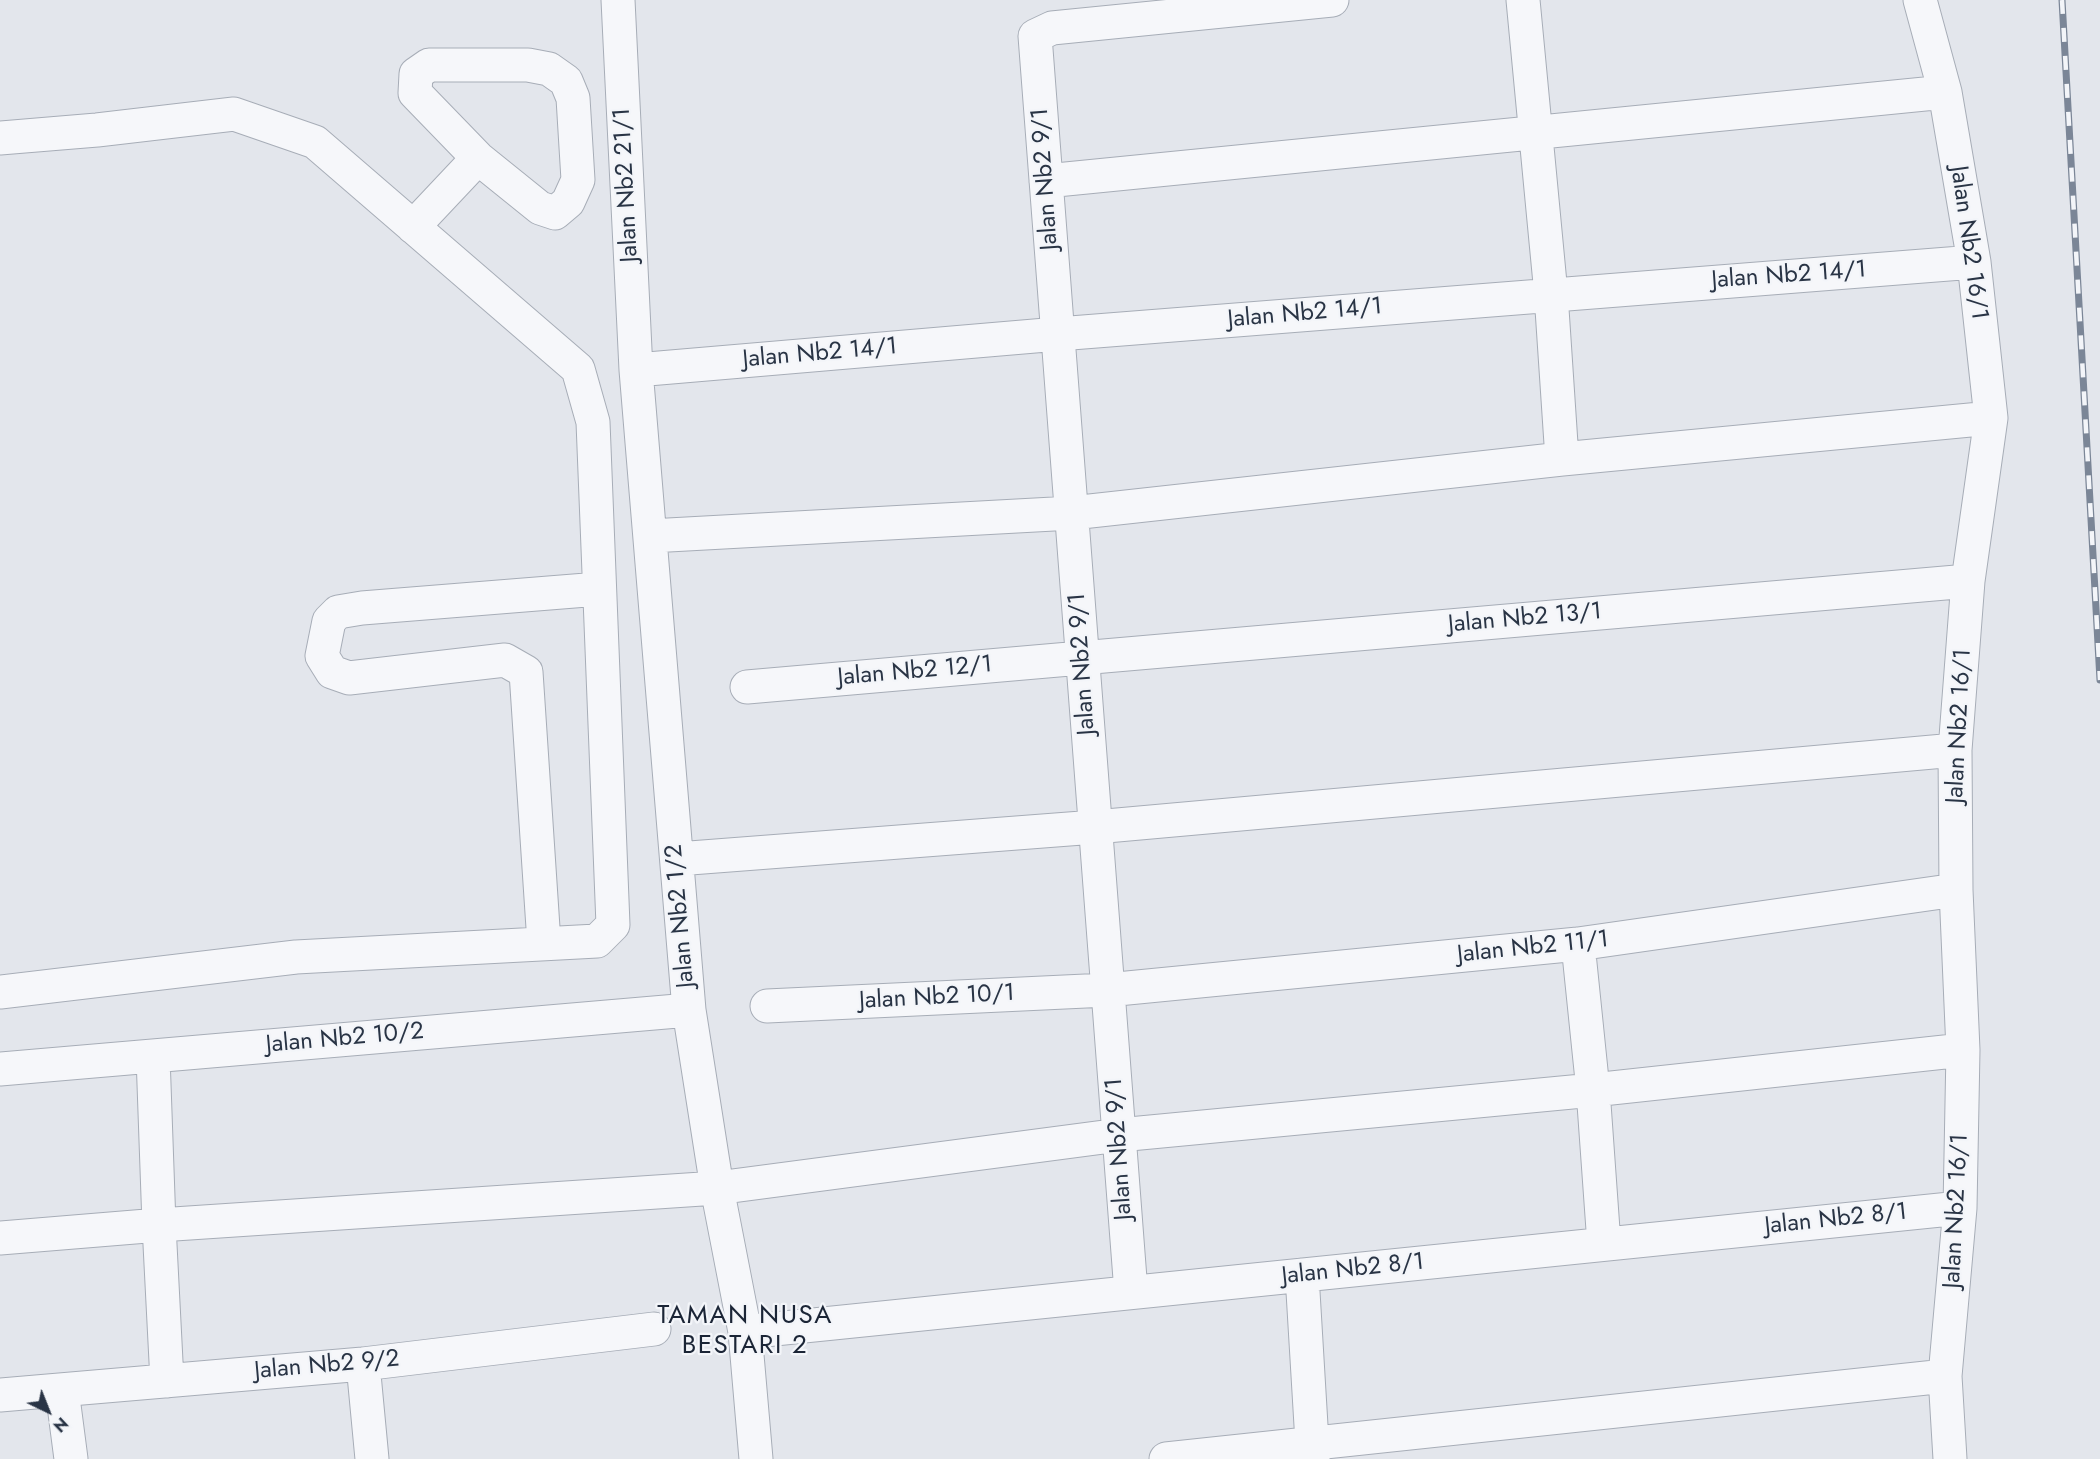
<!DOCTYPE html>
<html>
<head>
<meta charset="utf-8">
<style>
	body { margin:0 }
	#map { position:relative; width:2100px; height:1459px; overflow:hidden; background:#e3e6ec; font-family:Jost,sans-serif }
	canvas { display:block }
	.north { position:absolute; left:18px; top:1381px; width:60px; height:60px; -webkit-text-stroke:4px #f3f5f9; paint-order:stroke; rotate:137deg; font-size:16px; font-weight:700; line-height:24px; text-align:center; color:#293445 }
	.north::after { content:''; display:block; margin:auto; width:21px; height:27px; background:#293445; clip-path:polygon(50% 0,100% 100%,50% 72%,0 100%) }
</style>
</head>
<body>
<div id="map">
<canvas width="2100" height="1459"></canvas>
<div class="north">N</div>
</div>
<script>
const ctx = document.querySelector('canvas').getContext('2d');
ctx.lineJoin = 'round';
function strokePath(path, color, width, dash) { ctx.strokeStyle = color; ctx.lineWidth = width; ctx.lineCap = dash ? 'butt' : 'round'; ctx.setLineDash(dash || []); ctx.stroke(path); }
function label(font, color, halo, rows, align = 'center') {
  ctx.font = font + ' Jost,sans-serif'; ctx.lineWidth = 4.5; ctx.setLineDash([]); ctx.textBaseline = 'middle'; ctx.strokeStyle = halo; ctx.fillStyle = color; for (const [text, x, y, turn = 0] of rows) {
    ctx.save(); ctx.translate(x, y); ctx.rotate((+turn || 0) * Math.PI / 180); ctx.textAlign = isNaN(turn) ? turn : align; if (halo) ctx.strokeText(text, 0, 0); ctx.fillText(text, 0, 0); ctx.restore();
  }
}
const minor = new Path2D(`
	M618 0 636 370 689 1010 717 1188 745 1332 756 1459
	M1523 0 1551 294 1562 459
	M1920 0 1945 92 1974 262 1991 418 1968 581 1955 750 1956 890 1963 1050 1960 1208 1945 1376 1950 1459
	M429 65H528L549 69 566 81 573 98 578 180 568 202 555 213 540 208 478 158 415 93 416 74Z
	M0 138 97 130 234 114 315 142 578 369 593 422 613 925 597 941 296 957 0 992
	M1046 181 1945 92
	M413 227 478 158
	M636 370 1058 334 1974 262
	M650 536 1072 513 1562 459 1991 418
	M747 687 1968 581
	M677 859 1095 827 1955 750
	M544 943 526 672 505 660 349 678 332 672 322 656 329 621 338 612 362 608 599 589
	M1578 944 1593 1090 1604 1244
	M767 1006 1107 990 1578 944 1956 890
	M153 1056 159 1225 167 1381
	M0 1069 689 1010
	M0 1238 159 1225 717 1188 1119 1135 1593 1090 1963 1050
	M1302 1275 1313 1459
	M1131 1292 1035 36 1052 28 1332 0
	M745 1332 1960 1208
	M363 1364 372 1459
	M62 1390 71 1459
	M0 1395 363 1364 654 1329
	M1166 1459 1945 1376`);
const rail = new Path2D(`
	M2062 0 2100 680`);
const streetNames = [
	["Jalan Nb2 9/1",1046,179,-94],
	["Jalan Nb2 21/1",627,185,-93],
	["Jalan Nb2 16/1",1968,243,82],
	["Jalan Nb2 14/1",1789,276,-4],
	["Jalan Nb2 14/1",1305,314,-5],
	["Jalan Nb2 14/1",820,354,-5],
	["Jalan Nb2 13/1",1525,619,-5],
	["Jalan Nb2 9/1",1083,664,-94],
	["Jalan Nb2 12/1",915,672,-5],
	["Jalan Nb2 16/1",1960,726,-87],
	["Jalan Nb2 1/2",681,916,-95],
	["Jalan Nb2 11/1",1533,948,-6],
	["Jalan Nb2 10/1",937,998,-3],
	["Jalan Nb2 10/2",345,1039,-5],
	["Jalan Nb2 9/1",1120,1149,-94],
	["Jalan Nb2 16/1",1957,1211,-87],
	["Jalan Nb2 8/1",1836,1220,-6],
	["Jalan Nb2 8/1",1353,1270,-6],
	["Jalan Nb2 9/2",327,1366,-5]
];
const neighbourhoodNames = [
	["TAMAN NUSA",745,1317],
	["BESTARI 2",745,1347]
];
strokePath(minor, '#a7adb7', 35);
strokePath(minor, '#f6f7fa', 33);
strokePath(rail, '#7b8697', 7);
strokePath(rail, '#f3f5f9', 4.5, [14]);
label('24px', '#293445', '#f3f5f9', streetNames);
ctx.letterSpacing = '1.5px';
label('26px', '#1b2536', '#f3f5f9', neighbourhoodNames);
ctx.letterSpacing = '0px';
</script>
</body>
</html>
